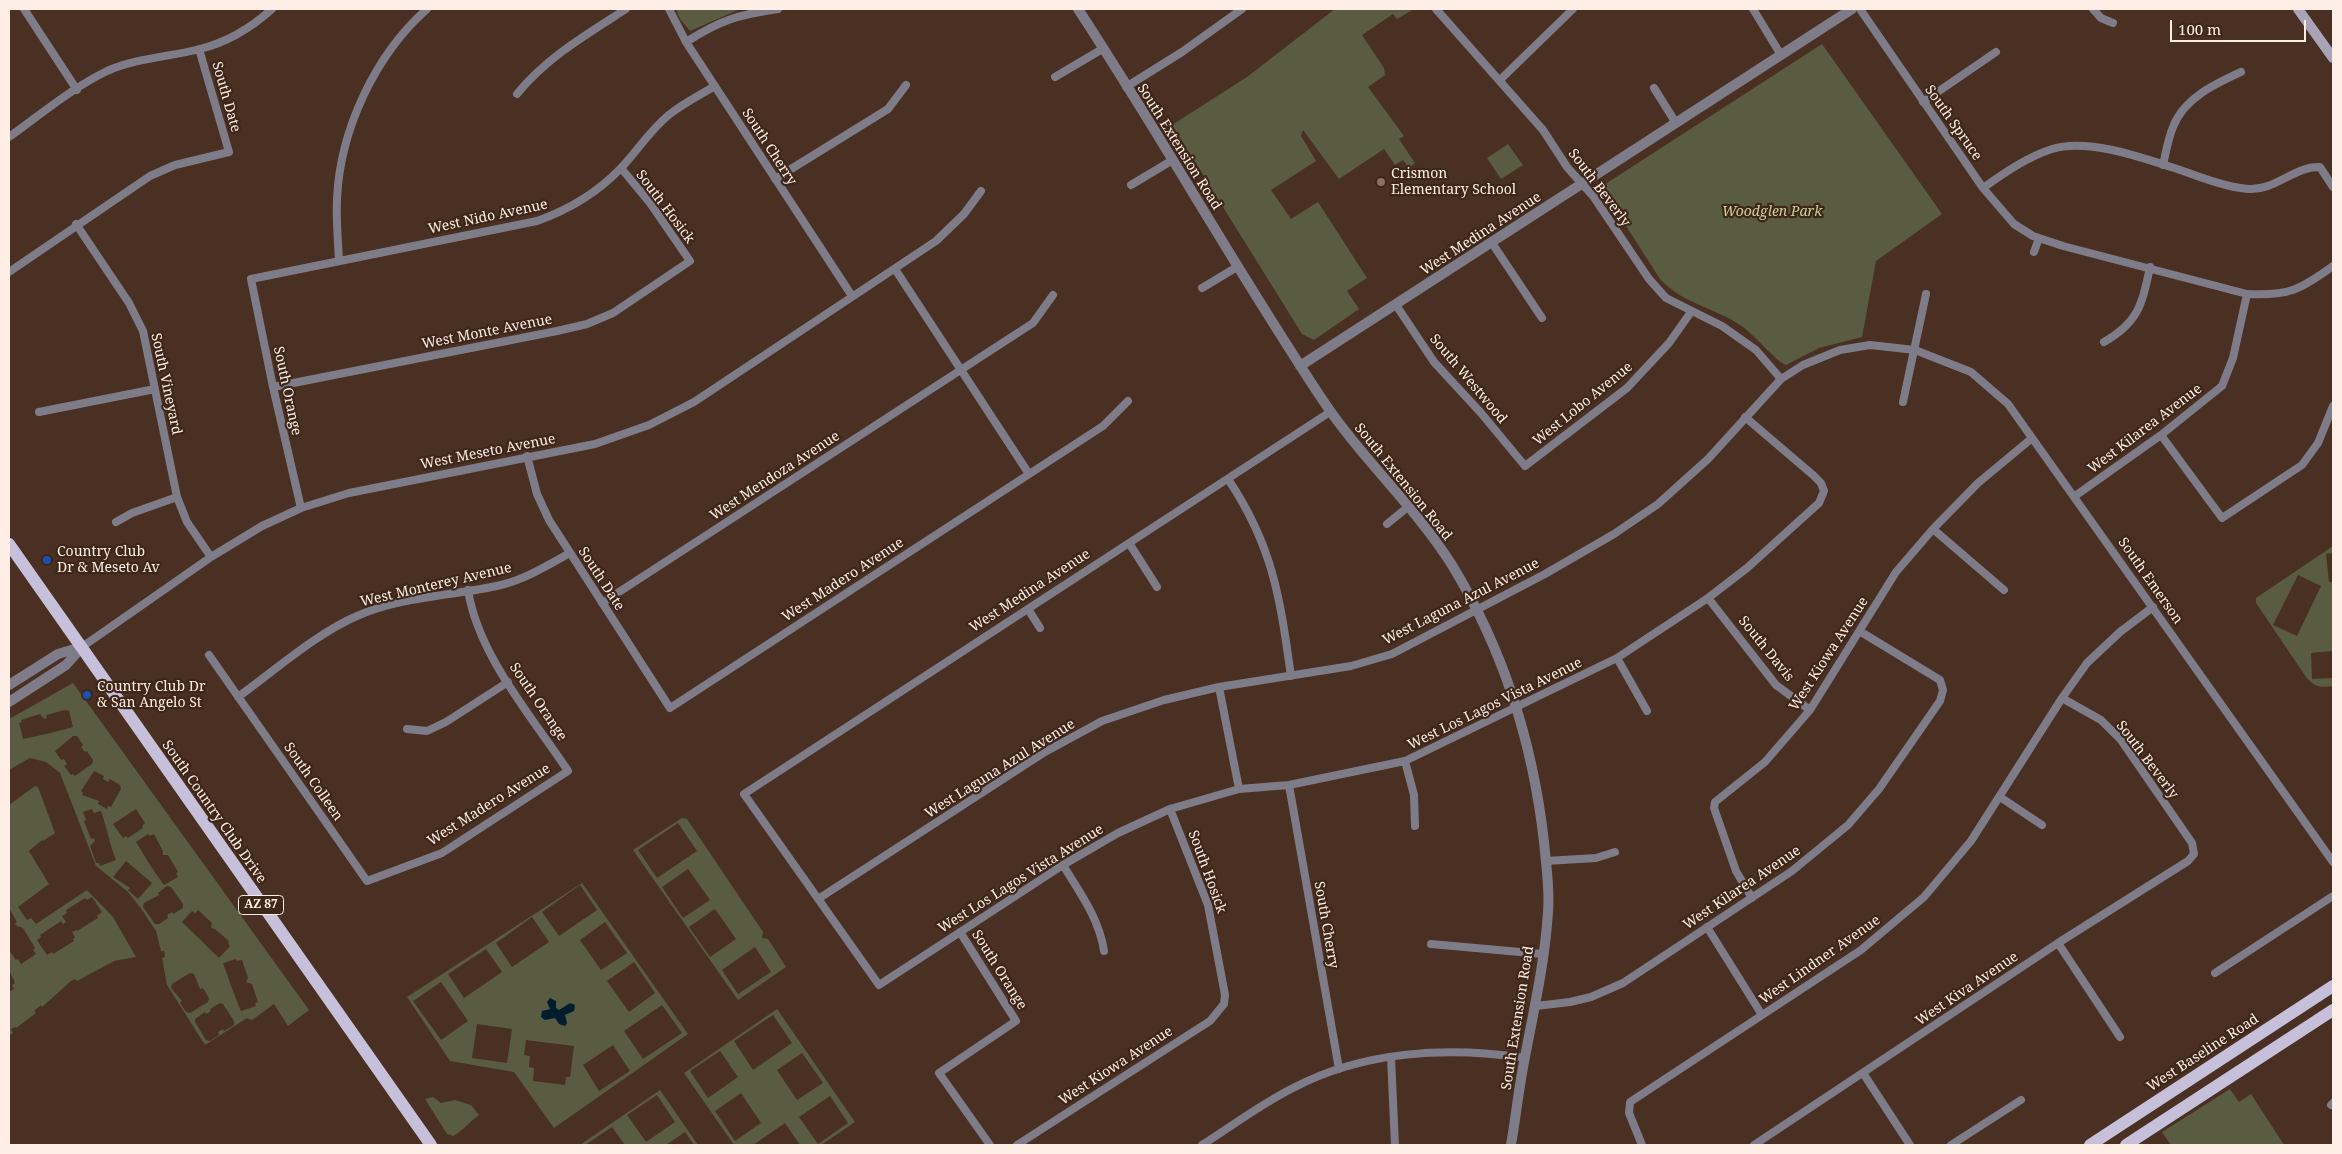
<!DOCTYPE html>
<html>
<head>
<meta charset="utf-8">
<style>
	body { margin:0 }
	#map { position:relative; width:2342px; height:1154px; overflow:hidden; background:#493023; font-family:"Noto Serif",serif }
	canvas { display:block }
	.frame { position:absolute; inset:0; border:10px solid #ffeee6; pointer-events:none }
	.scale { position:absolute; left:2170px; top:20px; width:136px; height:22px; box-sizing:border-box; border:2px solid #ffeee6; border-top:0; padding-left:6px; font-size:15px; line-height:18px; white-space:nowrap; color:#ffeee6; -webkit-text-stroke:4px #3e2619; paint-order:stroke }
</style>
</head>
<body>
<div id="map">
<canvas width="2342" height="1154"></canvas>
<div class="frame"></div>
<div class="scale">100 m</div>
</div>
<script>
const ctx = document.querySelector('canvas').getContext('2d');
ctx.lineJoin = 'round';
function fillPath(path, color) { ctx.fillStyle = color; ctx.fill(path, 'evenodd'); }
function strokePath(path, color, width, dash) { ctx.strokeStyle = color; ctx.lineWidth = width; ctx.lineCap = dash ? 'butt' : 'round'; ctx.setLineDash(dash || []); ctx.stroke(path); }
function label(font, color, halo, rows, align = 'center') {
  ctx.font = font + ' "Noto Serif",serif'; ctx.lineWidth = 4.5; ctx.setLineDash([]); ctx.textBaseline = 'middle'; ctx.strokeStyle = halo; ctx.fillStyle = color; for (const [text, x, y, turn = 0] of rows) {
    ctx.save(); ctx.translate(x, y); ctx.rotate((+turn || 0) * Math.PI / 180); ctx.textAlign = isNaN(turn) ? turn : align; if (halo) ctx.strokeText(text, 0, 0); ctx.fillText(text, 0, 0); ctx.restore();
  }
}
const green = new Path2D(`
	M676 9H740L690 31 680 19Z
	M1335 9H1414L1397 19 1393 14 1362 35 1384 68 1385 75 1368 87 1404 136 1399 139 1415 163 1409 168 1403 160 1395 165 1384 149 1339 179 1303 130 1301 136 1316 161 1271 190 1291 219 1318 202 1367 278 1347 291 1359 309 1314 340 1302 334 1172 125 1247 77Z
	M1822 44 1942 214 1876 261 1862 337 1819 348 1786 365C1777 362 1754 335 1743 327 1715 307 1684 305 1660 279L1603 190 1607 183Z
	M1508 144 1523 165 1501 179 1487 158Z
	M2333 546V553L2326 554 2329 582H2333V651L2311 653 2312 679 2333 678V686C2320 688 2315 687 2306 677L2256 603V598ZM2298 575 2321 586 2297 636 2273 625Z
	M73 683 309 1010 288 1026 274 1004 252 1020 247 1018 205 1045 167 985 162 958 165 957 164 951H161L156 931 142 910 128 892 96 866 60 773 46 762 30 758 9 770V719ZM65 710 69 711 73 727C55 732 42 735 23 739L19 723 22 722 21 720 40 714 44 719 47 718 46 715ZM73 736H77L83 745 81 747 85 752 87 751 93 760 92 764 75 776 73 774 71 775 64 766 67 764 64 759 61 760 55 751ZM94 771 104 776 103 779 108 782 110 779 120 785 121 789 111 807 108 806 107 809 98 804 99 801 82 795 83 792 81 791ZM92 809 94 813 101 811C107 828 109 842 116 860L100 866 99 863H96L90 846 95 841 94 838 91 839 84 821 86 820 83 812ZM136 809 145 823 142 826 143 828 128 838 126 836 123 838 113 824ZM148 834 150 836 154 834 163 851V855H168L178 872 176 873 178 877 164 885C153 870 145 857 136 842ZM126 861 152 883 138 899 128 890 130 888 113 877ZM167 886 171 887 183 904V908L173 914 172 912 167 915 168 918 159 924H155L143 907 144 903 159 895 158 893ZM198 910 212 923 211 928 215 929 229 941 228 943 230 946 219 958 182 922 192 911 195 913ZM236 959 237 961 242 960 248 978 246 982 252 984 258 1002 255 1003 256 1006 241 1011C234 994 229 980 223 963ZM190 973 194 974 200 989 203 988 209 998 208 1002 190 1013 186 1012 180 1003 182 1001 171 988 172 984ZM220 1003 223 1004 234 1021V1025L224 1031 223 1029 218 1032 219 1035 210 1041 206 1040 195 1022V1019L205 1012 206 1014 211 1011 210 1009Z
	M35 786 38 787 55 833 43 841 42 840 29 851 49 884 18 907 27 920 31 918 36 924 87 890 113 917 136 957 114 961 77 981 75 979 71 981 42 1007 41 1005 34 1011 36 1013 16 1028 15 1027 11 1029 13 1033 9 1036V992L14 989 12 985 15 983 9 970V950L16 960 18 959 21 964 36 954 33 950 35 948 23 928 17 926 15 924 17 922 9 908V805ZM92 897 102 912 97 916 98 918 77 931 76 930 72 932 75 937 73 939 74 941 53 954 52 952 47 955 37 940 41 937 40 935 61 921 63 924 66 922 62 916 67 913 66 910 85 898 87 900Z
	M682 818 687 819 763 932 762 938 768 939 786 967 738 1000 633 850ZM678 823 697 851 657 878 638 850ZM688 869 710 900 683 918 662 887ZM715 909 736 939 710 957 689 927ZM755 947 771 972 738 994 722 970Z
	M582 883 688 1034 554 1128 514 1072 450 1061 407 997ZM580 885 597 910 559 936 542 912ZM532 917 549 942 512 967 496 943ZM605 922 627 953 601 970 580 940ZM486 949 502 972 464 998 448 974ZM634 962 655 993 629 1012 607 981ZM441 982 468 1021 441 1040 413 1001ZM662 1005 682 1033 643 1059 624 1031ZM477 1024 512 1029 507 1063 472 1058ZM526 1040 574 1046 570 1077H566L565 1085 533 1081 534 1068 529 1067 530 1056 524 1055ZM613 1045 630 1071 599 1091 583 1065Z
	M777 1009 855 1122 821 1145H800L785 1123 753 1145H734L684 1073ZM773 1015 792 1043 753 1070 734 1041ZM720 1051 738 1077 708 1098 690 1071ZM802 1053 823 1083 797 1100 777 1070ZM741 1093 761 1123 735 1141 715 1111ZM830 1096 848 1123 818 1144 799 1117Z
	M2230 1089 2239 1102 2251 1094 2284 1145H2171L2162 1132Z
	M660 1090 698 1145H694L685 1132 666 1145H625L612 1127 585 1145H580ZM657 1095 675 1122 646 1142 627 1115Z
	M433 1097 441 1103 455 1100 471 1105 479 1115C469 1122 463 1131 453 1136L447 1134 425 1099Z`);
const water = new Path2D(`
	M550 998 556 1001V1008L559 1010 570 1003 575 1005 574 1011 565 1015 567 1023 565 1026 559 1024 555 1018 545 1020 541 1017 542 1011 550 1009 547 1002Z`);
const minor = new Path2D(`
	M24 9 77 90
	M669 9 686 42 852 296
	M1436 9 1543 130 1567 167 1593 196 1649 279 1666 298 1722 326 1756 350 1781 379
	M1753 9 1781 55
	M1860 9 1983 188 2014 224 2033 236 2063 246 2247 294
	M2093 9 2101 18 2113 23
	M686 42C721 20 737 15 778 9
	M1055 77 1104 48
	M1501 79 1573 9
	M1126 87 1182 52 1242 9
	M1654 88 1676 123
	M517 94C546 58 587 34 626 9
	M1923 102 1996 52
	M9 137C40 115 72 88 107 71 136 58 169 57 200 49 228 42 251 28 272 9
	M2163 165C2166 152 2168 139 2173 127 2184 98 2215 84 2241 72
	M775 179 888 109 906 85
	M1131 185 1171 161
	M1983 188C2004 173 2027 157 2052 149 2089 137 2149 160 2186 172 2205 179 2227 187 2248 189 2275 191 2294 166 2320 167L2333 187
	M76 224 129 303 143 331 177 497 187 522 211 557
	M1492 243 1542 318
	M2034 252 2039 238
	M339 261C338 240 336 219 337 199 340 130 375 55 427 9
	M895 269 1029 474
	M9 272 150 176 175 165 229 152 199 49
	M1202 288 1237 267
	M1396 305 1434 362 1481 413 1525 466 1627 388 1669 343 1691 312
	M2104 342C2139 322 2142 304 2150 267
	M273 387 557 331 587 324 613 313 690 261 650 203 621 168
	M1903 402 1926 294
	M39 412 155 389
	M1330 412 744 794 879 985 1063 865 1118 833 1170 809 1239 789 1289 785 1405 761 1617 658 1708 598 1747 568 1819 503 1824 491 1821 483 1813 475 1745 417
	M2161 435 2222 518 2302 465 2318 443 2333 406
	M527 456 537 494 549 520 670 708 1103 426 1128 401
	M1228 479C1273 546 1280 598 1291 676
	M2075 496 2161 435 2222 386 2233 358 2247 294C2289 296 2300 290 2333 266
	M301 508 273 387 251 279 537 221C568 210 598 192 621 168 638 150 650 130 670 114 684 103 700 95 715 86
	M116 522 132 513 177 497
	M1387 524 1409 506
	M1933 529 2004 590
	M1129 543 1157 587
	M1708 598 1776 685 1810 710
	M602 603 1033 323 1053 295
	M1028 609 1040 628
	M82 647 211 557 262 526 301 508 349 493 595 444 649 425 694 402 936 241 964 214 981 191
	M209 655 367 881 442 853 568 771C532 717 478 655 468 590
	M1617 658 1647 711
	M1219 687 1239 789
	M238 697C274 671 317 633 357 616 402 596 454 596 501 585 526 579 548 565 570 553
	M407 729 427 731 446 722 508 682
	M1405 761 1414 795 1415 826
	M1289 785 1339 1069
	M2000 797 2042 825
	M1546 861 1596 858 1615 852
	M1063 865C1080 893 1099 918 1104 951
	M1752 898 1736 871 1714 808 1715 802 1765 762 1810 710 1896 572 1933 529 1978 483 2031 439
	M818 899 1045 752 1102 721 1164 700 1219 687 1351 666 1392 654 1545 574 1614 534 1658 504 1708 459 1781 379 1803 365 1840 350 1870 345 1915 350 1971 372 2008 404 2333 862
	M1707 927 1762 1015
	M960 932 1016 1021 939 1073 990 1145
	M2058 943 2120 1037
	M1431 944 1542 954
	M2215 973 2333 896
	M1536 1006 1570 1002 1591 997 1623 983 1792 871 1848 825 1879 789 1940 701 1943 690 1940 680 1861 632
	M1391 1057 1395 1145
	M1863 1073 1910 1145
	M2331 1105 2333 1103
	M1017 1145 1210 1021 1224 1004 1225 995 1208 905 1170 809
	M1202 1145C1232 1126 1261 1104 1293 1088 1363 1051 1448 1046 1525 1058
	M1642 1145 1629 1113 1630 1102 1861 950 1924 897 1971 841 2062 698 2087 663 2120 632 2153 607
	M1754 1145 2058 943 2188 861 2194 854 2192 843 2121 740 2101 720 2062 698
	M1951 1145 2021 1100`);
const tertiary = new Path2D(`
	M1078 9C1162 137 1237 271 1322 399 1361 458 1414 505 1452 565 1503 649 1533 744 1544 842 1546 864 1550 889 1548 912 1545 961 1534 1009 1525 1057 1519 1086 1516 1116 1511 1145
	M1300 366 1852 9
	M9 685 58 654 81 647
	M9 702 66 665 82 647`);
const secondary = new Path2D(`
	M2298 9 2333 58`);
const primary = new Path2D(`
	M9 544 431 1145
	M2090 1145 2333 986
	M2126 1145 2333 1010`);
const markers = [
	[1381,182,5,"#8d6e63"],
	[47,560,5,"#1a4fb4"],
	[87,695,5,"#1a4fb4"]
];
const shields = [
	[261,905,45]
];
const shieldNames = [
	["AZ 87",261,905]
];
const streetNames = [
	["South Date",226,97,74],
	["South Spruce",1953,123,55],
	["South Cherry",769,147,57],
	["South Extension Road",1179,147,58],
	["South Beverly",1599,188,53],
	["South Hosick",665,207,53],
	["West Nido Avenue",488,217,-12],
	["West Medina Avenue",1481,234,-33],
	["West Monte Avenue",487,332,-11],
	["South Westwood",1468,379,50],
	["South Vineyard",166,384,78],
	["South Orange",287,391,78],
	["West Lobo Avenue",1583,404,-39],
	["West Kilarea Avenue",2145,429,-37],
	["West Meseto Avenue",488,452,-11],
	["West Mendoza Avenue",775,476,-33],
	["South Extension Road",1403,482,51],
	["South Date",601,579,57],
	["West Madero Avenue",843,580,-33],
	["South Emerson",2150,581,55],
	["West Monterey Avenue",436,585,-13],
	["West Medina Avenue",1030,591,-33],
	["West Laguna Azul Avenue",1461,602,-27],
	["South Davis",1766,649,51],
	["West Kiowa Avenue",1829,654,-57],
	["South Orange",538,702,56],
	["West Los Lagos Vista Avenue",1495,704,-26],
	["South Beverly",2147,760,53],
	["West Laguna Azul Avenue",1000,769,-32],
	["South Colleen",313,782,55],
	["West Madero Avenue",489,805,-32],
	["South Country Club Drive",214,812,55],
	["South Hosick",1207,872,70],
	["West Los Lagos Vista Avenue",1021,879,-32],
	["West Kilarea Avenue",1742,888,-34],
	["South Cherry",1326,925,80],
	["West Lindner Avenue",1820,960,-35],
	["South Orange",999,970,58],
	["West Kiva Avenue",1967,989,-34],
	["South Extension Road",1518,1018,-81],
	["West Baseline Road",2203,1053,-33],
	["West Kiowa Avenue",1116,1066,-33]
];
const poiNames = [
	["Crismon",1391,174],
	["Elementary School",1391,190],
	["Country Club",57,552],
	["Dr & Meseto Av",57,568],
	["Country Club Dr",97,687],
	["& San Angelo St",97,703]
];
const parkNames = [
	["Woodglen Park",1772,212]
];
fillPath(green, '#5a5c41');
fillPath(water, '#011e2e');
strokePath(minor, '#7f7c89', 8);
strokePath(tertiary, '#7f7c89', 10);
strokePath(secondary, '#a8a3b7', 10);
strokePath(primary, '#c7c0da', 12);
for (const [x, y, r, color] of markers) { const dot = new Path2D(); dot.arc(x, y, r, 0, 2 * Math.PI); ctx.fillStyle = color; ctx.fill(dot); strokePath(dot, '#3e2619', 2); }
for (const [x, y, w] of shields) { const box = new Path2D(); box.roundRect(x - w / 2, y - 9.5, w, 19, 4); ctx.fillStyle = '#3e2619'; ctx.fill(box); strokePath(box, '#ffeee6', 1); }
label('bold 12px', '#ffeee6', null, shieldNames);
label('14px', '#ffeee6', '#3e2619', streetNames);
label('14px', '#ffeee6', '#3e2619', poiNames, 'left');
label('italic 14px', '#ced197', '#3e2619', parkNames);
</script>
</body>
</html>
